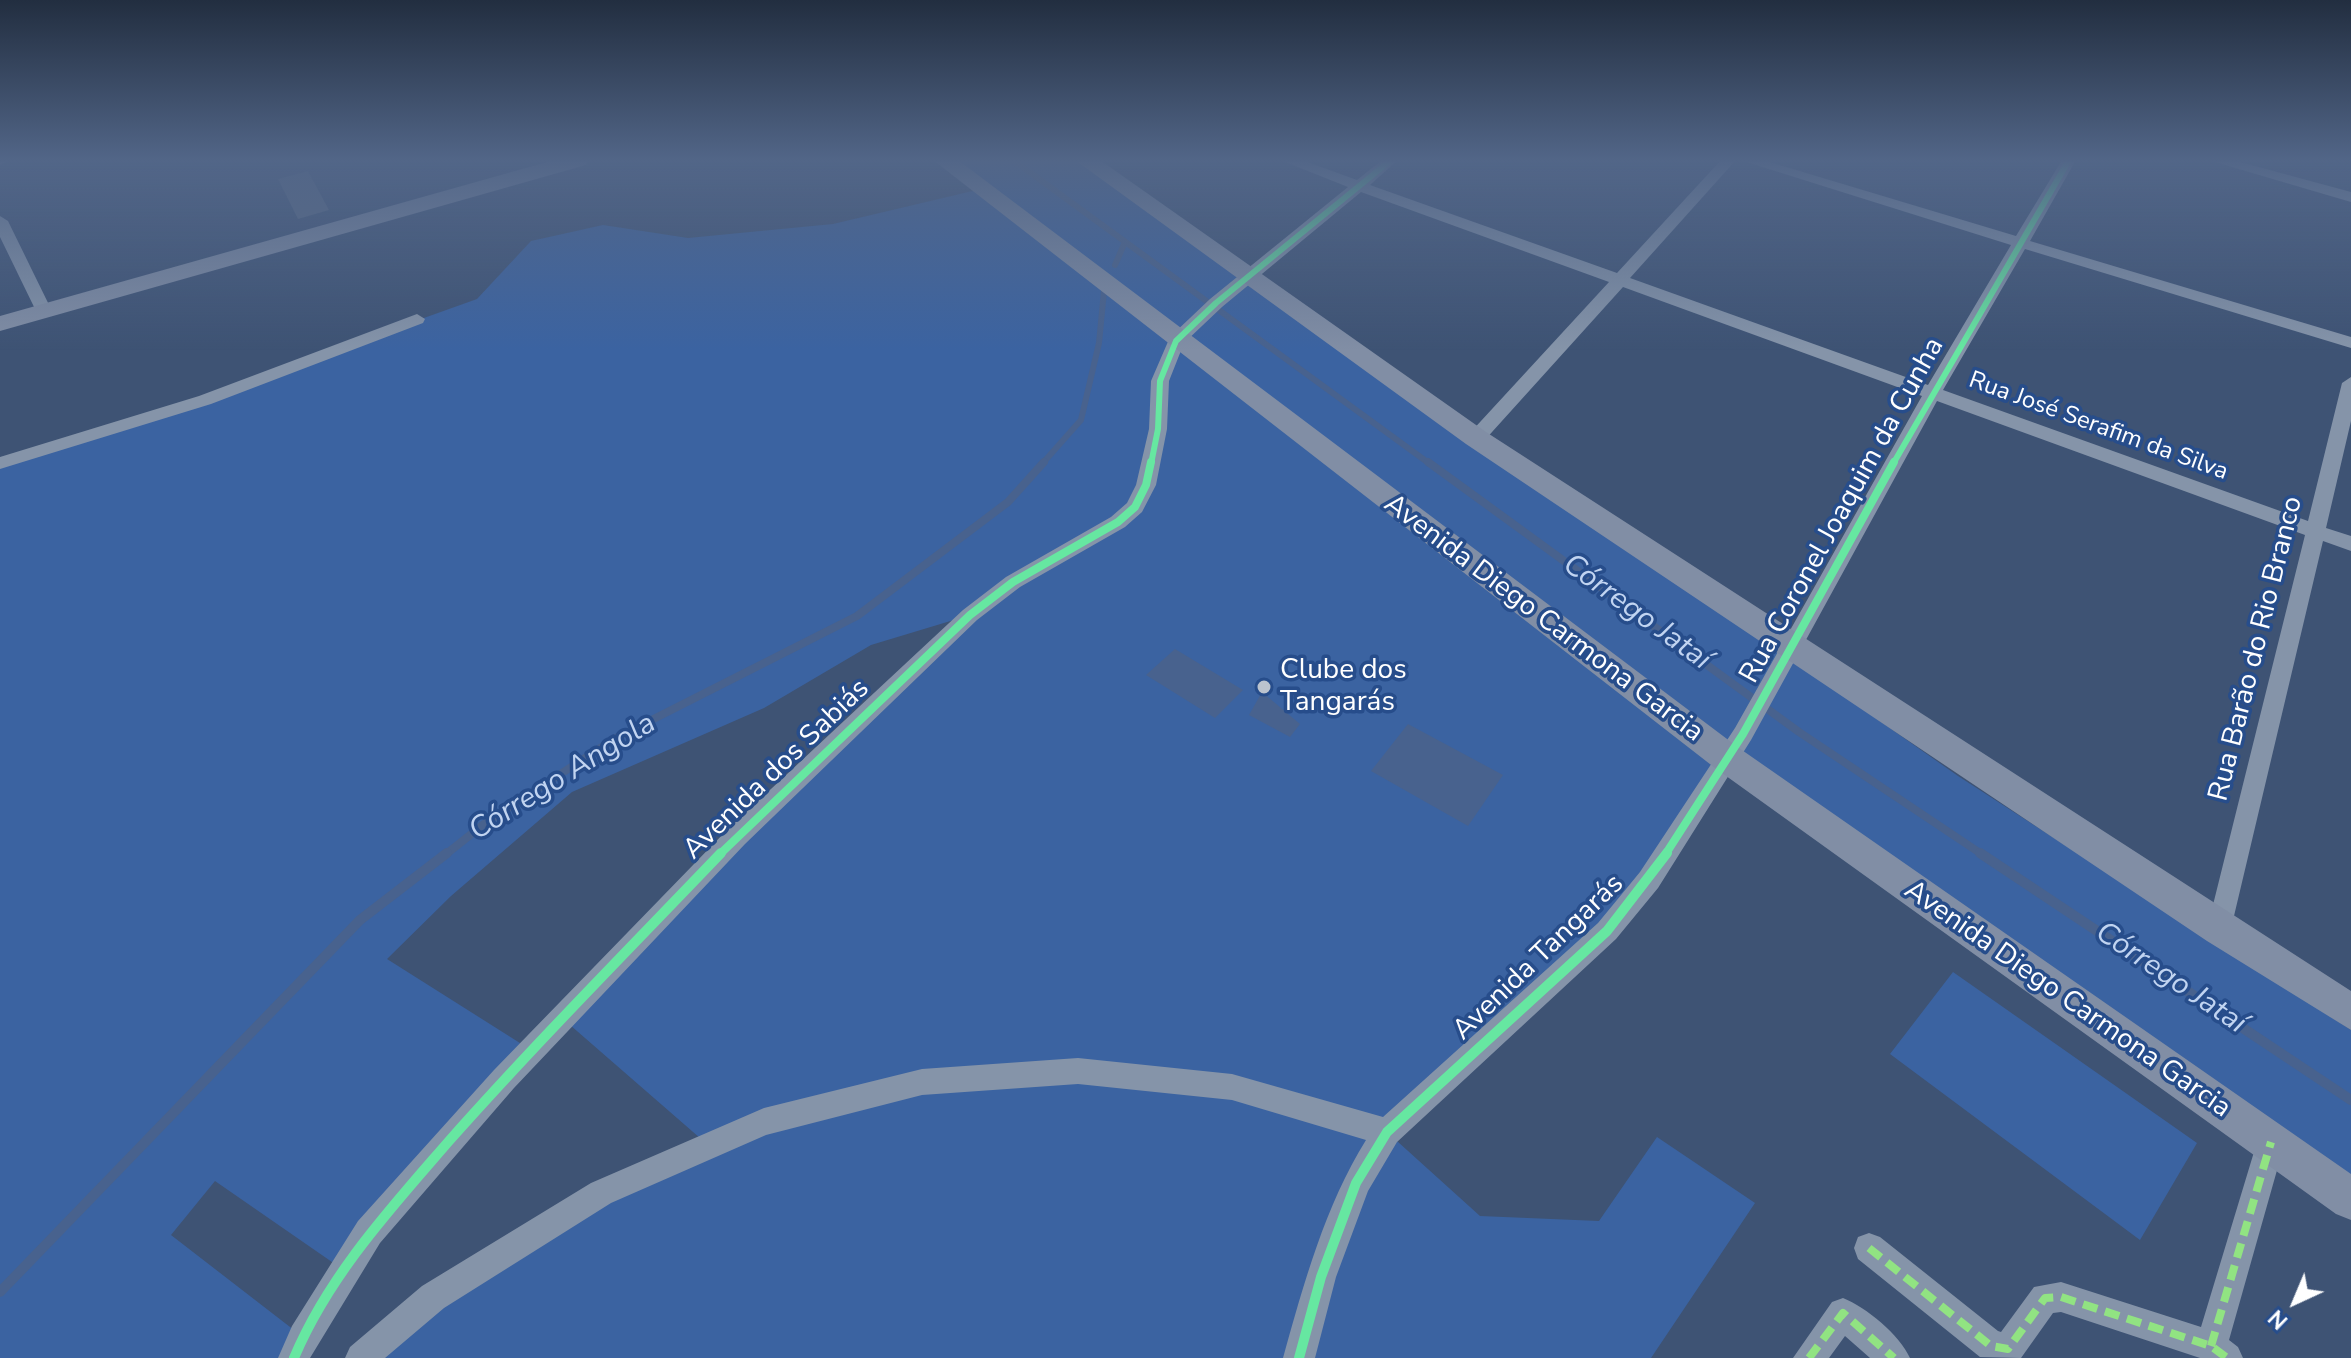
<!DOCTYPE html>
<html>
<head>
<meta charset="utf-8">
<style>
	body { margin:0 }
	#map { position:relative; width:2351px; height:1358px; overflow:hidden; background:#3e5374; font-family:"Nunito Sans",sans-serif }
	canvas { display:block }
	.north { position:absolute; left:2255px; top:1262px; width:80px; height:80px; -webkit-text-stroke:6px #274d8b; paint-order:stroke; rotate:224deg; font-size:22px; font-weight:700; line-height:32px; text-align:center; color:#fff }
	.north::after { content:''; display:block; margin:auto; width:28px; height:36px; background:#fff; clip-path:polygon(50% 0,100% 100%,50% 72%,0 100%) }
</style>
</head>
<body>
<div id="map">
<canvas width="2351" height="1358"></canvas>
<div class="north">N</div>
</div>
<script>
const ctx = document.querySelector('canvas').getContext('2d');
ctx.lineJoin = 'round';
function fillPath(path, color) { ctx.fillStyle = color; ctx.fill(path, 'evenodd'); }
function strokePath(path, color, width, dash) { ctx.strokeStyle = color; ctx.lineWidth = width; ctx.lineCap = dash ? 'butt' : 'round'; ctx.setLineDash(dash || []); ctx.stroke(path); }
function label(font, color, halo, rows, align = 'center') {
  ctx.font = font + ' "Nunito Sans",sans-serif'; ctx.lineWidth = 7; ctx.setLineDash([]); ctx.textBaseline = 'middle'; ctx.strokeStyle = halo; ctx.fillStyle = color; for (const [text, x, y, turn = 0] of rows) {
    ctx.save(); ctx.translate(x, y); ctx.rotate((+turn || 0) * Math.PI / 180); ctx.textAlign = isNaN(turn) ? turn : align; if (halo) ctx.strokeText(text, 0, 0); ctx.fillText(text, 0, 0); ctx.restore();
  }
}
const green = new Path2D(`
	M953 160H1081L1958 776 2351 1030V1186L1749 761Z
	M981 189 1727 758 1649 880 1387 1132 1480 1216 1599 1221 1657 1137 1755 1203 1651 1358H379L433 1297 708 1145 562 1018 967 616 871 645 764 708 572 792 451 896 387 959 531 1050 345 1271 215 1181 171 1235 303 1337 294 1358H0V463L111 430 477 299 531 241 603 225 688 238 833 224Z
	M1953 972 2197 1143 2140 1240 1890 1054Z`);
const water = new Path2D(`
	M1175 649 1243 690 1215 718 1146 675Z
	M1262 692 1300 724 1290 737 1249 715Z
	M1408 724 1503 775 1468 826 1371 771Z`);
const streamFar2 = new Path2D(`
	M1013 160 1430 464
	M1115 265 1125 242
	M1042 464 1081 420 1099 343 1104 291`);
const streamFar1 = new Path2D(`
	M1428 462 1799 732 1983 855
	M445 855 484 824 614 739 857 616 1008 502 1044 462`);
const stream = new Path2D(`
	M1980 853 2351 1100
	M0 1292 360 920 447 853`);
const building = new Path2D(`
	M308 171 329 210 298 219 278 179Z`);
const street = new Path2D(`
	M0 160H10L0 165Z
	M1280 160H1302L1357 180 1382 160H1398L1370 185 1617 273 1721 160H1736L1630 278 1928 385 2011 245 1740 160H1763L2016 236 2062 160H2076L2030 241 2351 337V348L2025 249 1943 390 2308 521 2342 383 2351 377V421L2326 528 2351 536V551L2323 541 2229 937 2220 940 2211 937 2207 929 2305 535 1937 401 1751 740 1658 888 1616 939 1397 1142 1368 1191 1336 1277 1315 1358H1283C1304 1283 1325 1206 1366 1140L1232 1100 1078 1084 922 1095 766 1135 611 1203 444 1308 385 1358H345L350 1347 422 1286 591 1183 764 1108 922 1069 1078 1058 1232 1074 1383 1117 1598 923 1640 872 1735 728 1922 396 1623 287 1483 442H1469V434L1609 282 1361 192 1222 307 1184 343 1169 381 1167 429 1156 485 1142 512 1125 527 1020 587 977 620 745 844 514 1088 380 1243 310 1358H278L292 1326 358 1221 494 1070 727 830 963 610 1006 577 1111 517 1127 503 1136 485 1149 429 1151 381 1170 337 1210 299 1348 187Z
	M2208 160H2233L2351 192V202Z
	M0 216 8 221 52 311 50 315 44 316 36 311 0 237Z
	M417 314 425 319 423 323 211 404 0 469V457L199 396Z
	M2271 1128 2281 1132 2285 1142 2229 1340 2238 1347 2243 1358H2200L2061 1312 2053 1313 2021 1358 1980 1357 1858 1259 1854 1248 1858 1237 1869 1233 1880 1237 1998 1331 2001 1332 2034 1287 2061 1282 2201 1327 2257 1142 2261 1132Z
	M1843 1298C1866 1307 1900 1335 1910 1358H1870L1845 1336 1829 1358H1793L1832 1302Z`);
const secondary = new Path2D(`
	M554 160H589L586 165 0 331V316Z
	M933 160H958L1739 748 2351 1174V1220L2336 1214 1715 768Z
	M1075 160H1100L1486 432 2351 991V1030L2207 941 1466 444Z`);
const quiet = new Path2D(`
	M1869 1248 1991 1346 2008 1349 2045 1298 2061 1297 2211 1346 2227 1358
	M2211 1346 2271 1142
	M1809 1358 1843 1313 1894 1358`);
const cyclewayFar2 = new Path2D(`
	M1151 464 1158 429 1160 381 1176 341 1216 303 1391 160
	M1893 464 2069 160`);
const cyclewayFar1 = new Path2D(`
	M719 855 970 615 1013 582 1118 522 1135 507 1146 485 1151 462
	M1665 855 1743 734 1894 462`);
const cycleway = new Path2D(`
	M294 1358C329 1275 391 1208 449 1141 537 1042 630 948 721 853
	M1299 1358 1321 1277 1356 1183 1387 1132 1607 931 1667 853`);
const markers = [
	[1264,687,8,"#bbc3ce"]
];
const farStreetnames = [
	["Rua José Serafim da Silva",2098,427,20]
];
const streetNames = [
	["Rua Coronel Joaquim da Cunha",1843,511,-61],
	["Avenida Diego Carmona Garcia",1543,619,37],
	["Rua Barão do Rio Branco",2257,649,-76],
	["Avenida dos Sabiás",777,770,-44],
	["Avenida Tangarás",1539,958,-44],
	["Avenida Diego Carmona Garcia",2067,1000,35]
];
const poiNames = [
	["Clube dos",1280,671],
	["Tangarás",1280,703]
];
const waterNames = [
	["Córrego Jataí",1636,613,36],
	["Córrego Angola",563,778,-32],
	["Córrego Jataí",2170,979,34]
];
fillPath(green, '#3b63a1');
fillPath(water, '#48628e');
strokePath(streamFar2, '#48628e', 6);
strokePath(streamFar1, '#48628e', 8);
strokePath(stream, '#48628e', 10);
fillPath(building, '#596a84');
fillPath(street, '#8594a9');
fillPath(secondary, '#818ea5');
strokePath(quiet, '#91e382', 8, [15, 8]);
strokePath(cyclewayFar2, '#66e7a1', 6);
strokePath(cyclewayFar1, '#66e7a1', 8);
strokePath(cycleway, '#66e7a1', 10);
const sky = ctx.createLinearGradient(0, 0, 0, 350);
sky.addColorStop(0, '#222e40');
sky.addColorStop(0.46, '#526688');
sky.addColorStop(1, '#52668800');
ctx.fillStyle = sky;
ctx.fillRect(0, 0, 2351, 350);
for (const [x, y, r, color] of markers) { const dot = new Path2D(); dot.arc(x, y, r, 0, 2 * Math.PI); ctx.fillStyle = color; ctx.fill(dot); strokePath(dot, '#274d8b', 3); }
label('24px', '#fff', '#274d8b', farStreetnames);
label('28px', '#fff', '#274d8b', streetNames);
label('28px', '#fff', '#274d8b', poiNames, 'left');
label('italic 30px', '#c1d4f1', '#274d8b', waterNames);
</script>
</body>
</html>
